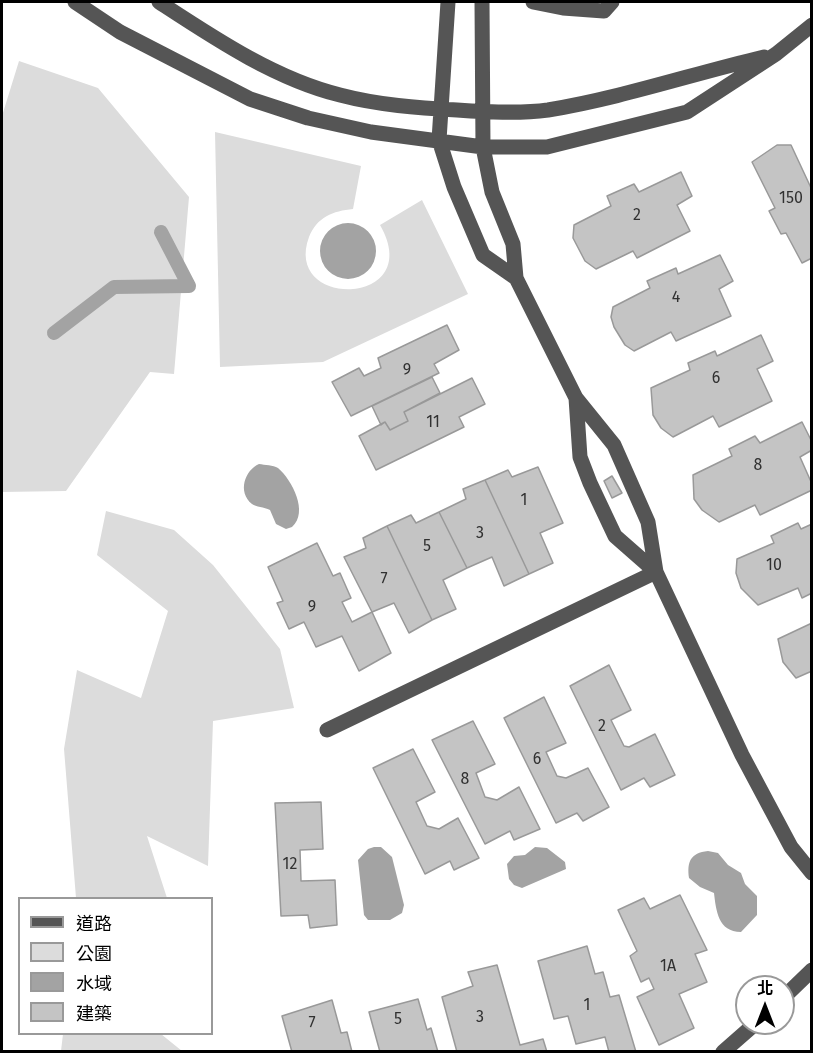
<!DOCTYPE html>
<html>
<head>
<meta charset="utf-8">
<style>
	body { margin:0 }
	#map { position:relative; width:813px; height:1053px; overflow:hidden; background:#fff; font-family:"Fira Sans","Noto Sans TC",sans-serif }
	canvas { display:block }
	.frame { position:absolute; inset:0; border:3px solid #000; pointer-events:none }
	.legend { position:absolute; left:18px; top:897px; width:195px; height:138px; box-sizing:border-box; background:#fff; border:2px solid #999; margin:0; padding:8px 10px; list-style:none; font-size:18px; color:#000 }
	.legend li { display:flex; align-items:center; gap:12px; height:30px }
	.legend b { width:30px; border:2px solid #999 }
	.north { position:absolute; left:735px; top:975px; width:60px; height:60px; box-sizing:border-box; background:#fff; border:2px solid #999; border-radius:50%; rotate:0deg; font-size:16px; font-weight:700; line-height:24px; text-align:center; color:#000 }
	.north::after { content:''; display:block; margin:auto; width:21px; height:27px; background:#000; clip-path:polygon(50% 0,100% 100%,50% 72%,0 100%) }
</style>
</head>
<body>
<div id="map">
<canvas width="813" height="1053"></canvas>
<div class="frame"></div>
<ul class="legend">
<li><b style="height:8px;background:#555"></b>道路</li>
<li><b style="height:16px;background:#dcdcdc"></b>公園</li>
<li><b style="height:16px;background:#a3a3a3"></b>水域</li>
<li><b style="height:16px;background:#c4c4c4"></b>建築</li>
</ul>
<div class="north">北</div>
</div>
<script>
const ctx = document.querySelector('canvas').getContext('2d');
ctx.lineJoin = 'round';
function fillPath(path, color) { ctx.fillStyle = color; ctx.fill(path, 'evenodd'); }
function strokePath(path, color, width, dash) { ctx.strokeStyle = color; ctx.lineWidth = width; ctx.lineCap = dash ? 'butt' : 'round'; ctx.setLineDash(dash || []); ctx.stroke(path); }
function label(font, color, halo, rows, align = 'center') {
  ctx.font = font + ' "Fira Sans",sans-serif'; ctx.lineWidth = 4.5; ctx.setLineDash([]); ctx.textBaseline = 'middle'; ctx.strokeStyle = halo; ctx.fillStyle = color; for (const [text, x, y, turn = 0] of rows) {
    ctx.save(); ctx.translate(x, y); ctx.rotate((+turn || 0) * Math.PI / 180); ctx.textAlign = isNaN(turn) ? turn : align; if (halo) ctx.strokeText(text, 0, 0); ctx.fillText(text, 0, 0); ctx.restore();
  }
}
const green = new Path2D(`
	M19 61 98 88 189 197 174 374 150 372 66 491 2 492V116Z
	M215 132 361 166 353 209C333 211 317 217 309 237 282 310 427 307 380 225L422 200 468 294 323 362 220 367Z
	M106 511 174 530 213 565 280 649 294 708 213 721 208 866 147 836 167 898H76L64 749 77 670 141 698 168 611 97 555Z
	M63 1034H161L182 1051H61Z`);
const water = new Path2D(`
	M320 251a28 28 0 1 1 56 0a28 28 0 1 1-56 0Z
	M259 464C265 465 273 465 278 468 292 480 309 512 292 527L286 529 276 524 270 510C264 507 256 507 252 504 237 492 245 470 259 464Z
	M374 847H381L392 857 404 905 402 913 390 920H368L364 915 358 860 368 849Z
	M535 847 547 848 565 862 566 869 522 888 514 885 509 879 507 864 514 856 525 855Z
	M708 851 718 853 728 865 741 873 745 884 757 896V915L741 932C718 932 716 910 714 893L700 887 689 878C687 862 690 853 708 851Z`);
const stream = new Path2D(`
	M54 333 114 287 189 286 161 232`);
const building = new Path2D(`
	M777 145H791L812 190V258L802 263 786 233 781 234 769 211 775 208 752 162Z
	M681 172 692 196 677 205 690 231 637 258 633 251 596 269 585 261 573 238 574 225 611 206 607 196 634 184 639 192Z
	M720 255 733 281 719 289 731 316 676 341 671 332 634 351 625 345 614 327 611 317 613 307 650 288 647 281 676 268 678 274Z
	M447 325 459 350 434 364 439 373 351 416 332 382 359 368 364 376 381 368 378 358Z
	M761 335 773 361 757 369 772 401 719 427 713 416 673 437 661 428 653 415 651 388 690 370 688 363 715 351 717 356Z
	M432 377 440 393 404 412 408 421 390 430 385 422 381 425 372 406Z
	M472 378 485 404 459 417 464 427 376 470 359 436 385 422 390 430 408 421 404 412Z
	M802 422 812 442V450L800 457 812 484V490L760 515 755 505 719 522 702 510 694 499 693 475 732 456 729 449 755 436 760 443Z
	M538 467 563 523 540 533 553 563 529 574 485 480 508 470 512 477Z
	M612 476 622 493 612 498 604 481Z
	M485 480 529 574 504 586 492 557 467 568 439 512 466 499 463 489Z
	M439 512 467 568 443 580 456 609 432 620 387 526 411 515 416 523Z
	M798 523 801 529 812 524V593L802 598 798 588 758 605 741 588 736 573 737 559 774 543 771 536Z
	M387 526 432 620 409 633 394 603 372 612 344 557 366 548 363 538Z
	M317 543 333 576 340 573 351 598 342 602 352 622 372 612 391 653 359 671 342 636 316 647 304 622 289 629 277 603 283 601 268 567Z
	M812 623V671L796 678 783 662 778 639Z
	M609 665 631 710 611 720 624 746 629 747 655 734 675 775 650 787 644 778 621 790 570 686Z
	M544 697 566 743 546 752 557 776 566 778 588 768 609 807 583 821 577 813 556 823 504 718Z
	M473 721 495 764 476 773 485 797 497 800 519 787 540 829 514 840 510 831 485 844 432 740Z
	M413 749 435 792 416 802 427 826 439 829 458 818 479 858 454 870 450 861 425 874 373 768Z
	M321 802 323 849 300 850 301 881 335 880 337 925 310 928 308 915 281 916 275 803Z
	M680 895 707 950 695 954 707 982 679 994 694 1028 659 1045 637 997 654 989 649 978 641 982 630 956 637 951 618 910 644 898 650 909Z
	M587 946 595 974 603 972 610 997 619 995 636 1052H609L605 1037 576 1044 568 1016 554 1019 538 961Z
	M497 965 520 1045 543 1039 547 1052H457L442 997 473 986 468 972Z
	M418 999 427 1030 431 1028 438 1052H380L369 1012Z
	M332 1000 341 1033 347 1032 352 1052H292L282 1016Z`);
const minor = new Path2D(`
	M75 2 120 32 250 99 308 118 371 132 483 147H547L687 112 776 54 812 25
	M159 2C214 38 275 79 340 95 378 105 418 108 457 110 486 112 519 114 548 110 621 98 692 74 764 57
	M448 2 439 140 454 187 483 255 516 278
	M482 2 483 147 492 192 513 244 516 278 576 398 614 445 648 522 656 572 742 755 791 847 812 873
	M533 2 563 8 604 11 612 2
	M576 398 580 457 590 483 615 536 656 572
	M327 730 656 572
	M783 998 812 970
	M723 1052 756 1023`);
const numberNames = [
	["150",791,199],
	["2",637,216],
	["4",676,298],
	["9",407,371],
	["6",716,379],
	["11",433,423],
	["8",758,466],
	["1",524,501],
	["3",480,534],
	["5",427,547],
	["10",774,566],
	["7",384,580],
	["9",312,608],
	["2",602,727],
	["6",537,760],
	["8",465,780],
	["12",290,865],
	["1A",668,967],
	["1",587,1006],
	["3",480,1018],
	["5",398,1020],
	["7",312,1024]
];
fillPath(green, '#dcdcdc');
fillPath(water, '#a3a3a3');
strokePath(stream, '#a3a3a3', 14);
fillPath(building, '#c4c4c4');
strokePath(building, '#999', 1.5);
strokePath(minor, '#555', 15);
label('16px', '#313131', null, numberNames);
</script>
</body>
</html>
